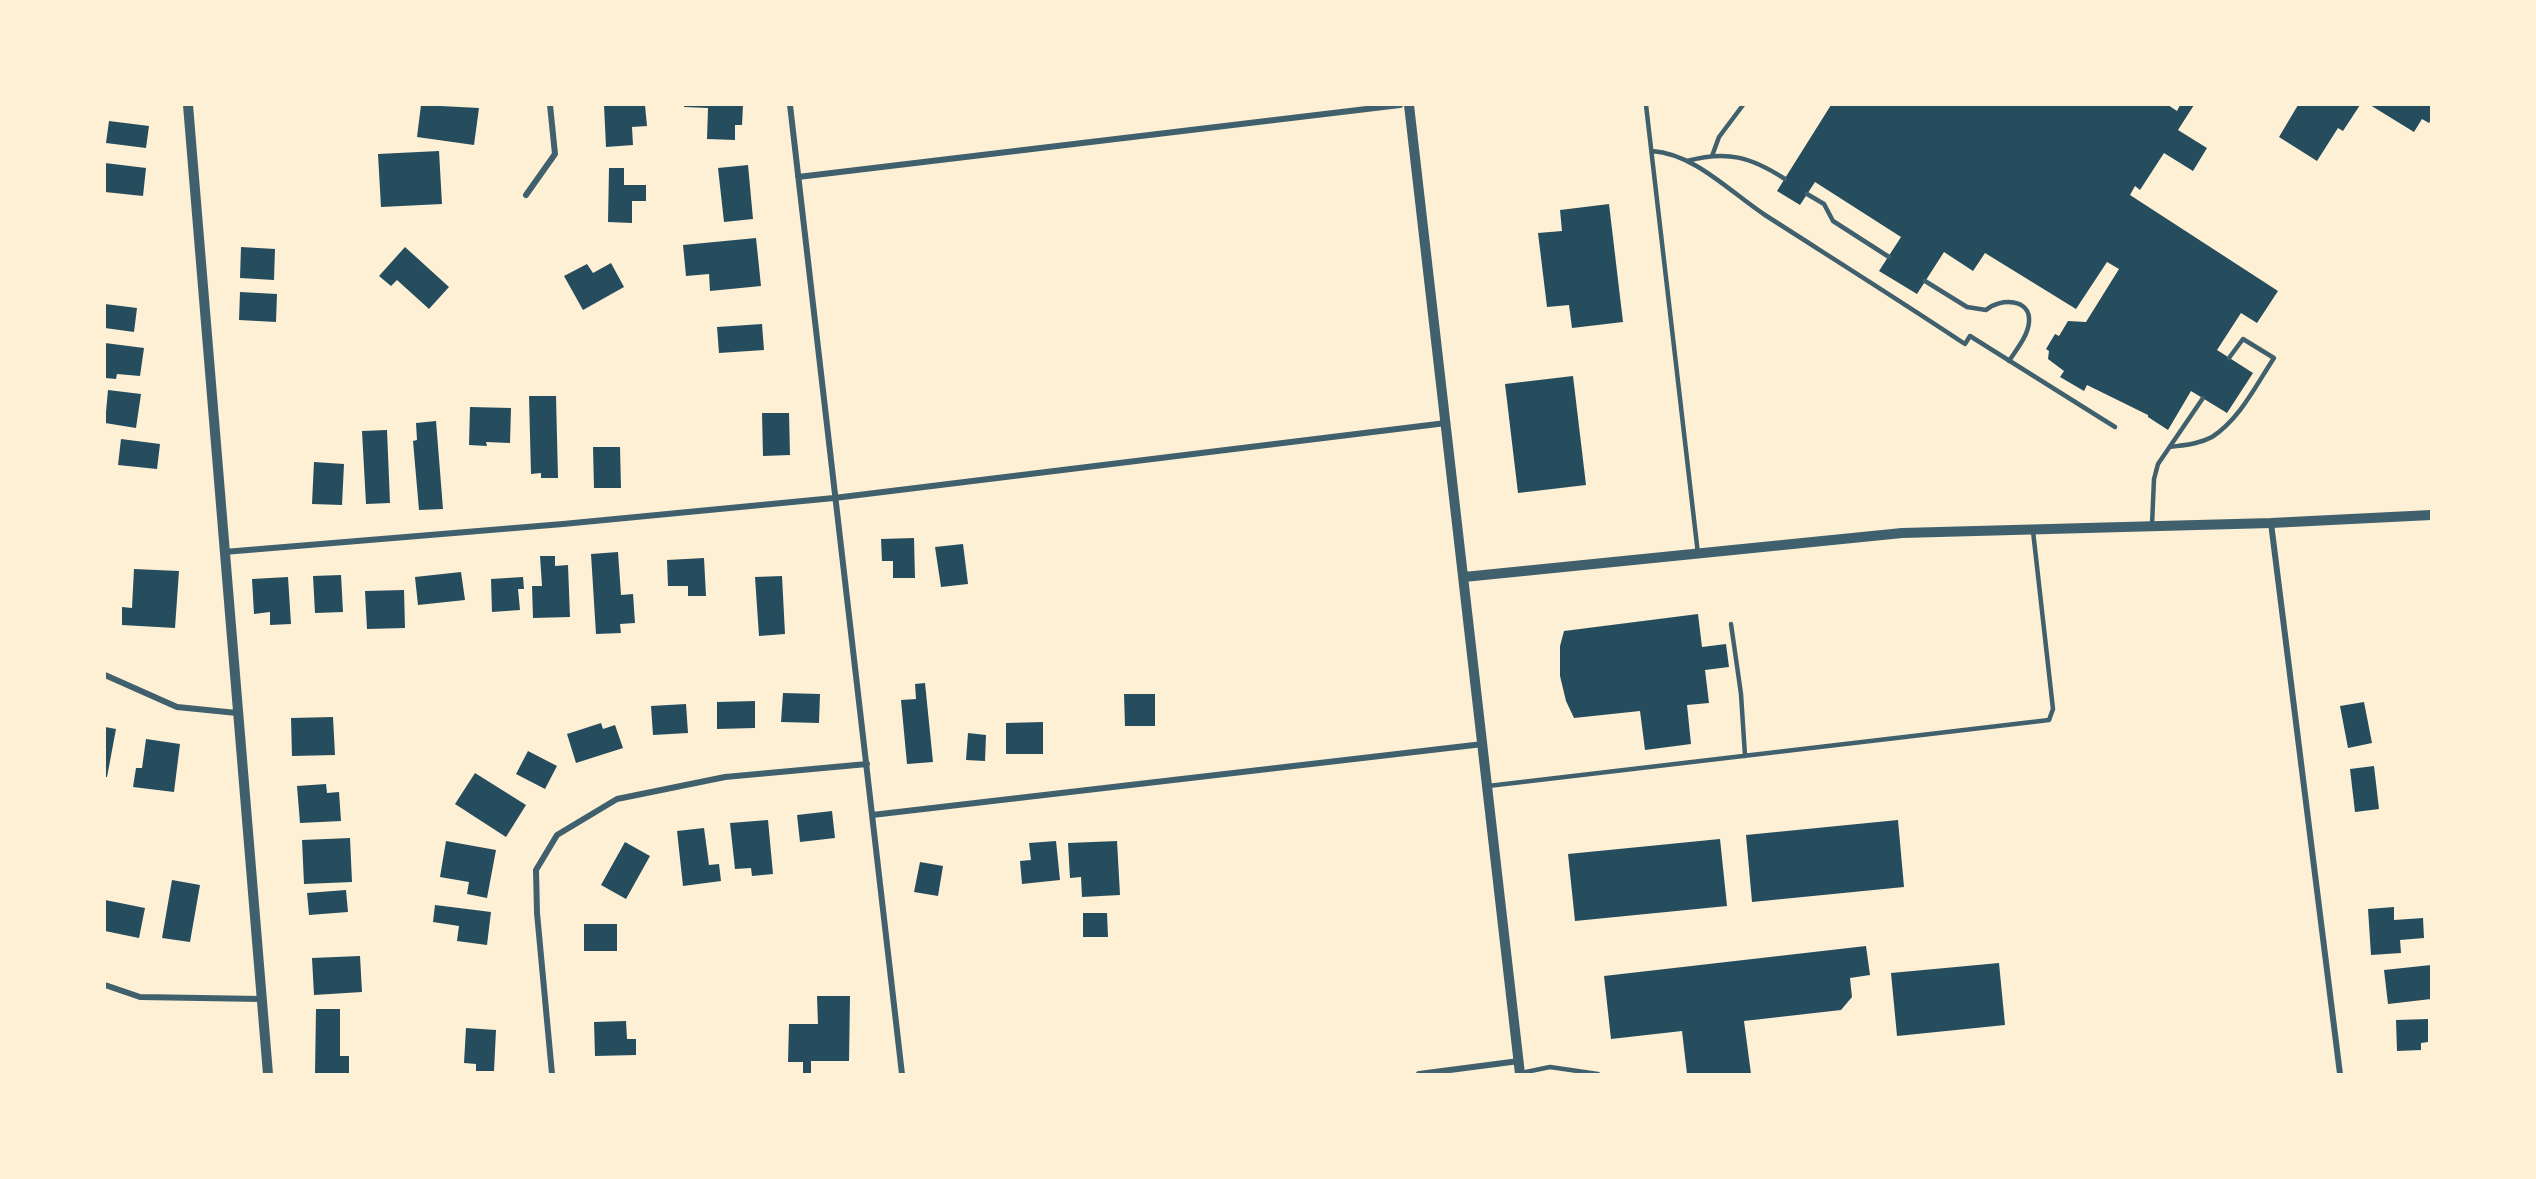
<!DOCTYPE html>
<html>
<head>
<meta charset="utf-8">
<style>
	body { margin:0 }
	#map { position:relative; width:2536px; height:1179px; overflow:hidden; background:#fdf0d5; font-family:"Asap Condensed",sans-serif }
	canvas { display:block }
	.frame { position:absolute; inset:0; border:106px solid #fdf0d5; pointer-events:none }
</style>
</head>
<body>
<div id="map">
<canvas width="2536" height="1179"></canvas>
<div class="frame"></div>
</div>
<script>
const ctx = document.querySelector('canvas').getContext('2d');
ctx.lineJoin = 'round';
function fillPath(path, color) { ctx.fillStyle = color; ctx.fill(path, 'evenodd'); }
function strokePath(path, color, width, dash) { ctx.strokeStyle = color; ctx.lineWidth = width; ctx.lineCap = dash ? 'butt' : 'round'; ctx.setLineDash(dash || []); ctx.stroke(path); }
const building = new Path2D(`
	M421 105 479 108 474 145 417 137Z
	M604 105H645L647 126 632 127 633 145 606 147Z
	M684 105H743L742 125H735V140L707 139 708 108 684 107Z
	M1831 105H2168L2177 111 2180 105H2194L2178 130 2207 148 2193 171 2164 153 2140 190 2135 186 2130 195 2278 291 2257 323 2241 313 2217 350 2253 373 2227 413 2191 391 2168 430 2148 417V415L2087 385 2084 391 2060 377 2064 371 2048 359 2049 351 2046 349 2055 334 2059 336 2068 321 2086 322 2119 269 2107 262 2076 309 1985 253 1973 271 1944 252 1917 294 1879 271 1901 237 1815 182 1800 205 1777 191Z
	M2298 105H2360L2343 131 2338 128 2317 161 2279 137Z
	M2370 105H2431V120L2429 123 2422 119 2414 132Z
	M109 121 149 126 146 148 106 143Z
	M439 151 442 204 381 207 378 154Z
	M105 163 146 168 143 196 105 192Z
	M748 165 753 219 724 222 718 168Z
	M609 168H624V185H646V201H632V223L608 222Z
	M1609 204 1623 322 1572 328 1569 305 1547 307 1538 233 1562 231 1560 210Z
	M756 238 761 286 710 291 709 274 686 276 683 245Z
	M241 247 275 249 274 280 240 278Z
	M405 247 449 287 429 309 397 280 391 286 379 276Z
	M611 263 624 287 583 310 564 276 587 264 593 273Z
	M240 292 277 294 276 322 239 320Z
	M105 304 137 308 134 332 105 328Z
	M762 324 764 350 719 353 717 327Z
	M105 343 144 348 140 376 117 374 116 379 105 378Z
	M1573 376 1586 485 1518 493 1505 384Z
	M108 390 141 394 136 428 105 423Z
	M529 396H556L558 478H541V473L531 474Z
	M470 407 511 408 510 443 486 442 487 446 469 445Z
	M762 413H789L790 455 763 456Z
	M436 421 443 509 419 510 413 441 417 440 416 423Z
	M387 430 390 503 366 504 362 431Z
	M121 439 160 444 157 469 118 465Z
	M593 447H620L621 488H594Z
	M314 462 344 464 342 505 312 504Z
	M914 538 915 578H893V561H882L881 539Z
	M963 544 968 584 941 587 935 547Z
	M618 552 621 595 633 594 635 623 620 624 621 633 596 634 591 554Z
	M540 556H555V566L568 565 570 617 533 618 532 586H542Z
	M704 558 706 596H688V586H668L667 560Z
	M134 569 179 571 175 628 122 625V607L132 608Z
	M461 572 465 600 418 605 415 577Z
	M341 575 343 612 315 613 313 576Z
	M782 576 785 634 759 636 755 577Z
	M288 577 291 624 270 625V612L254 614 252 579Z
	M523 577 524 589H518L520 610 492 612 491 579Z
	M404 590 405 628 367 629 365 591Z
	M1698 614 1702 647 1726 644 1729 667 1705 670 1709 703 1687 705 1691 744 1645 750 1640 711 1574 718 1566 701 1560 676V646L1564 631Z
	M925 683 933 762 907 764 901 700 916 699 915 684Z
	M783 693 820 694 819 723 781 722Z
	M1124 694H1155V726H1125Z
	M755 701V728L717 729V702Z
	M2364 702 2372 743 2348 748 2340 706Z
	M686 704 688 733 653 735 651 706Z
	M333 717 335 755 292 756 291 718Z
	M1043 722V754H1006V723Z
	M601 723 603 729 615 725 623 748 576 763 567 734Z
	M105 727 116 729 107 777H105Z
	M968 733 986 735 985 761 966 760Z
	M146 739 180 744 174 792 133 787 136 768H142Z
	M528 751 557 766 545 789 516 774Z
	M2374 766 2379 809 2355 812 2350 769Z
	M475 773 526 805 506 837 455 804Z
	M326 784 327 793 339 792 341 821 300 823 297 786Z
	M832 811 835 838 800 842 797 815Z
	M768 820 773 874 752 876 751 868 735 869 730 823Z
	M1898 820 1904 887 1752 902 1746 835Z
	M704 828 709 865 719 864 721 881 683 886 677 831Z
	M350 838 352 882 304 884 302 840Z
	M1720 839 1727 906 1575 921 1568 854Z
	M446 841 496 850 487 898 467 894 469 882 440 877Z
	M1056 841 1060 880 1022 884 1020 861 1031 860 1029 843Z
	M1117 841 1120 895 1082 897 1081 877 1070 878 1068 843Z
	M625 842 650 856 626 899 601 885Z
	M920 862 943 866 938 896 914 892Z
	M172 880 200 885 190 942 162 938Z
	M346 890 348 912 309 915 307 893Z
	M105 900 145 908 139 938 105 931Z
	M435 905 491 912 487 945 457 941 459 926 433 922Z
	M2394 907V920L2423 918 2424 938 2400 940 2401 953 2371 955 2368 909Z
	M1083 913H1107L1108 937H1083Z
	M584 924H617V951H584Z
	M1866 946 1870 975 1850 978 1852 997 1841 1010 1744 1021 1751 1074H1687L1682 1031 1611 1039 1604 976Z
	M360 956 362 992 314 995 312 958Z
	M1999 963 2005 1025 1897 1036 1891 973Z
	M2431 965V999L2388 1004 2384 970Z
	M817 996H850L849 1061H811V1074L803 1073V1062H788L789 1024H818Z
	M316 1009H340V1056H349V1074H315Z
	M2428 1019V1042L2421 1043V1050L2397 1051 2396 1020Z
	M626 1021 627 1039H636V1055L595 1056 594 1022Z
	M466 1028 496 1030 494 1071H476V1064L464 1063Z`);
const service = new Path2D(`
	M1646 105 1698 554
	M1652 151C1695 154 1730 192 1765 215 1832 258 1899 300 1965 344L1970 336 2115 427
	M1712 156 1719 137 1743 105
	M1687 161C1727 150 1751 157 1785 179
	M1807 194 1824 204 1833 221 1889 257
	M1925 281 1967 307 1986 310C2000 298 2031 298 2029 322 2028 336 2016 350 2009 361
	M2170 447C2184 445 2199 444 2212 437 2240 419 2256 385 2274 358L2243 339 2229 358
	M2152 525 2154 479 2158 464 2203 398
	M1731 624 1741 694 1745 756
	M1488 786 2049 720 2053 709 2033 531
	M1521 1073 1550 1067 1598 1074`);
const minor = new Path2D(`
	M790 105 902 1074
	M798 177 1400 105
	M526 195 555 154 550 105
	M2271 523 2340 1074
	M224 552 563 524 834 498 1446 423
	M105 675 177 707 237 713
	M872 815 1483 744
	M105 985 140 997 261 999
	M552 1074 537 913 536 870 557 835 617 799 725 777 867 764
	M1419 1074 1519 1061`);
const tertiary = new Path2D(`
	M188 105 268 1074
	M1409 105 1520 1074
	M1464 577 1902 533 2271 523 2431 515`);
fillPath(building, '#264d5e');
strokePath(service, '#3f606c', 4.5);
strokePath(minor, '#3f606c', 6);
strokePath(tertiary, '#3f606c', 10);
</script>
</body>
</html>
